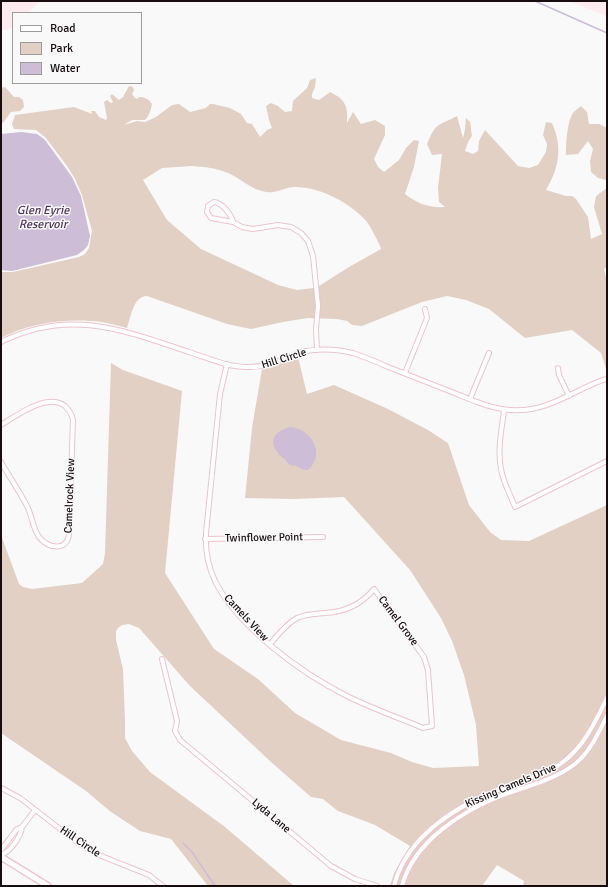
<!DOCTYPE html>
<html>
<head>
<meta charset="utf-8">
<style>
	body { margin:0 }
	#map { position:relative; width:608px; height:887px; overflow:hidden; background:#f9f9f9; font-family:Signika,sans-serif }
	canvas { display:block }
	.frame { position:absolute; inset:0; border:2px solid #190c0f; pointer-events:none }
	.legend { position:absolute; left:12px; top:12px; width:130px; height:72px; box-sizing:border-box; background:#f9f9f9; border:1px solid #9f9a9b; margin:0; padding:5px 7px; list-style:none; font-size:12px; color:#190c0f }
	.legend li { display:flex; align-items:center; gap:8px; height:20px }
	.legend b { width:20px; border:1px solid #9f9a9b }
</style>
</head>
<body>
<div id="map">
<canvas width="608" height="887"></canvas>
<div class="frame"></div>
<ul class="legend">
<li><b style="height:5px;background:#fff"></b>Road</li>
<li><b style="height:11px;background:#e2d0c5"></b>Park</li>
<li><b style="height:11px;background:#cdbdd7"></b>Water</li>
</ul>
</div>
<script>
const ctx = document.querySelector('canvas').getContext('2d');
ctx.lineJoin = 'round';
function fillPath(path, color) { ctx.fillStyle = color; ctx.fill(path, 'evenodd'); }
function strokePath(path, color, width, dash) { ctx.strokeStyle = color; ctx.lineWidth = width; ctx.lineCap = dash ? 'butt' : 'round'; ctx.setLineDash(dash || []); ctx.stroke(path); }
function label(font, color, halo, rows, align = 'center') {
  ctx.font = font + ' Signika,sans-serif'; ctx.lineWidth = 3; ctx.setLineDash([]); ctx.textBaseline = 'middle'; ctx.strokeStyle = halo; ctx.fillStyle = color; for (const [text, x, y, turn = 0] of rows) {
    ctx.save(); ctx.translate(x, y); ctx.rotate((+turn || 0) * Math.PI / 180); ctx.textAlign = isNaN(turn) ? turn : align; if (halo) ctx.strokeText(text, 0, 0); ctx.fillText(text, 0, 0); ctx.restore();
  }
}
const built = new Path2D(`
	M1 1H41L28 13H13V27L7 30H2Z
	M570 1H607V16L579 5Z`);
const green = new Path2D(`
	M316 78 315 87 312 94V98L319 100 330 92C346 100 348 106 347 123L353 112 361 124 375 120 385 126V135L374 159 378 167 384 172 399 160 406 148 414 140 419 141 414 167 405 194C418 204 429 208 445 207L439 202 438 188 442 154 432 155 427 144C436 122 438 126 457 116L463 138 465 129 466 118 470 122 472 136 468 142 465 151 473 154 478 151 479 141 485 130 518 166 529 168 538 165 546 152 547 144 543 135 546 122 552 123C563 148 559 168 546 190L566 196H572L576 199 588 217 591 239 602 234 594 207 596 196 607 188V267L604 269 607 282V372L601 353 572 330 525 338 489 309 466 300 447 296 422 302 362 326 352 325 347 321 337 319 308 318 283 322 251 329 227 324 147 296C133 296 131 317 127 328 115 325 103 321 91 321 61 319 28 324 1 338V272H13L79 257 85 254 89 248 92 231 82 195 75 179 67 166 46 138 36 130 14 129 12 124 15 115 74 107 92 114 91 111H95L99 117 106 120 107 118 104 102 107 100 111 103 113 102 110 96 112 94 119 100 123 97 129 86 133 87 134 90 132 94 135 98 137 99 139 97C145 97 149 99 152 104 151 110 149 116 145 120H132L124 125 137 121 145 122 156 117 172 105 179 104 190 112 206 108 210 104H213L230 108 241 114 247 123 252 124 260 137 267 130 272 128 269 120 266 106 271 103 278 106 285 112 292 111 293 101 307 88 310 80ZM192 166C205 167 216 168 228 173 240 178 252 190 266 192 275 194 285 187 295 187 320 187 351 203 367 222 372 229 376 238 380 246L381 249 349 267 319 286 313 288 297 290 278 285 201 249 167 220 143 180 162 168Z
	M5 87 14 97H19L23 100 24 107 20 111 11 112 3 123 1 122V88Z
	M581 106 587 112 589 124H599L607 128V187L606 180 598 178 591 172 590 161 593 149 588 141 578 154 566 155C566 144 567 122 573 113 575 110 579 108 581 106Z
	M298 357 307 394 334 385 388 409 428 430 448 443 469 505 490 532 501 540 529 541 607 505V886H523L524 881 497 865 482 886H390L394 873 410 846 375 825 338 811 323 799 311 797 271 762 190 686 139 628 129 624 122 625 118 628 116 631V640L123 669 125 721V738L132 751 150 772 225 827 294 886H208L171 839 140 831 111 812 86 791 1 733V535L19 584 23 587 32 589 82 583 103 564 105 553 111 363 123 370 182 391 165 573 214 649 258 679 295 713 341 740 391 753 412 762 433 768 479 766 476 725 464 675 452 641 441 618 410 570 344 497 294 499 245 498 252 428 262 369 271 367Z`);
const water = new Path2D(`
	M21 132 37 134 45 140 72 177 81 196 90 236 88 245 84 250 77 255 12 271 1 270V134Z
	M290 427C312 429 326 454 308 470 303 470 301 469 296 466 294 465 292 466 290 465 288 464 286 460 283 458 268 445 270 433 290 427Z`);
const stream = new Path2D(`
	M535 1 607 33
	M183 843 192 852 215 886`);
const minor = new Path2D(`
	M233 222 211 218 207 212 208 206 214 202C222 203 231 214 233 222L242 227 253 229 278 225 291 227 301 233 308 241 313 256 318 306 316 329 317 350
	M1 342C69 308 123 330 189 352 208 358 227 367 247 367 266 368 282 359 299 353 316 348 335 349 353 353 365 357 377 362 388 367 411 376 434 385 457 394 474 401 492 409 511 410 536 412 556 402 578 391 587 387 597 381 607 379
	M227 364 220 394 206 533C205 550 208 566 215 581 238 627 301 673 347 696 371 708 397 717 423 728L432 726 428 670 424 657 374 589C361 605 345 612 325 613 316 614 306 614 297 618 286 624 278 635 270 644
	M558 368 559 375 569 396
	M405 373 427 318 425 309
	M470 399 489 353
	M504 410C502 429 497 449 501 469 503 482 510 494 515 507L607 461
	M1 425C16 416 48 392 65 406 69 410 72 414 73 420L69 535C66 552 48 548 39 537 33 528 32 517 28 508 20 492 10 478 1 462
	M205 539 323 537
	M162 659 177 721 175 731 180 740 331 866 355 879 377 886
	M1 788 20 798 77 842 94 853 149 875 163 886
	M1 850 17 829 22 827 35 810
	M1 855C10 852 21 837 22 827
	M394 886C407 834 461 803 508 786 526 779 548 774 563 762 585 745 595 722 607 698
	M402 886C414 841 462 811 503 795 528 786 554 780 575 764 590 752 599 732 607 716`);
const secondary = new Path2D(`
	M1 857 48 886`);
const streetNames = [
	["Hill Circle",284,359,-17],
	["Camelrock View",70,496,-88],
	["Twinflower Point",264,538,-1],
	["Camels View",246,618,47],
	["Camel Grove",398,621,53],
	["Kissing Camels Drive",511,786,-23],
	["Lyda Lane",271,816,40],
	["Hill Circle",80,842,34]
];
const waterNames = [
	["Glen Eyrie",43,211],
	["Reservoir",43,225]
];
fillPath(built, '#ffeaef');
fillPath(green, '#e2d0c5');
fillPath(water, '#cdbdd7');
strokePath(stream, '#cdbdd7', 1.5);
strokePath(minor, '#ecc3cd', 6);
strokePath(secondary, '#ecc3cd', 8);
strokePath(minor, '#fff', 4);
strokePath(secondary, '#fff', 5.5);
label('11px', '#190c0f', '#f9f9f9', streetNames);
label('italic 12px', '#4e355b', '#f9f9f9', waterNames);
</script>
</body>
</html>
